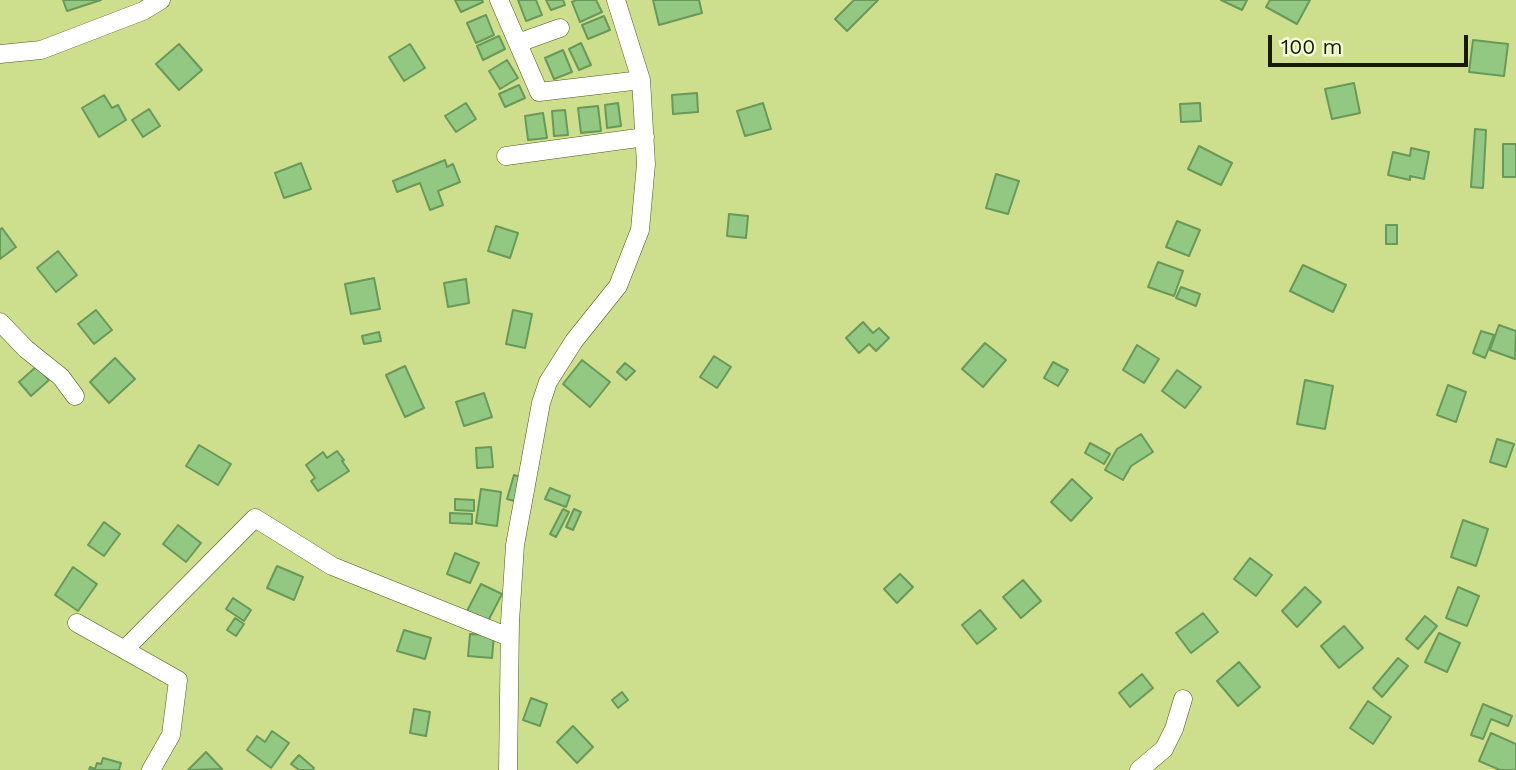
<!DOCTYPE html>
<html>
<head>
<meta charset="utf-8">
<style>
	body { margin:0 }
	#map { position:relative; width:1516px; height:770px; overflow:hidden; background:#cdde8c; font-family:"Work Sans",sans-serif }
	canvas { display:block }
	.scale { position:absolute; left:1268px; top:35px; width:200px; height:32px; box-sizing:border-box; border:4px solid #161b00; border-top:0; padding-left:9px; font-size:21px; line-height:24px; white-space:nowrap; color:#161b00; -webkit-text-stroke:5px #f1fad2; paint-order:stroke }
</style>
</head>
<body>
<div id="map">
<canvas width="1516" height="770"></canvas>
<div class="scale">100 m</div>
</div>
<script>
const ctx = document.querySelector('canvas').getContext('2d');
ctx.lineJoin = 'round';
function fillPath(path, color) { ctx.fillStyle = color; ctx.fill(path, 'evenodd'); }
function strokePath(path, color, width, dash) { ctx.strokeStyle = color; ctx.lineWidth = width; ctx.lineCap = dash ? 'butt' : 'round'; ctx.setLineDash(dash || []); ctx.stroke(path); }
const building = new Path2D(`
	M63 0H101L67 11Z
	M455 0H482L483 2 461 12Z
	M518 0H536L542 15 526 21Z
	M546 0H563L565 5 551 10Z
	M576 0H596L602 12 580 22 572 2Z
	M653 0H699L702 13 659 25Z
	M854 0H878L847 31 835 19Z
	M1221 0H1247L1242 10Z
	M1270 0H1310L1297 24 1266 7Z
	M486 15 494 35 476 43 467 23Z
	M604 16 610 30 588 39 582 25Z
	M499 36 505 49 483 60 477 46Z
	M1473 40 1508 44 1504 76 1469 72Z
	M581 43 591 65 579 70 569 49Z
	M179 44 202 70 179 90 156 64Z
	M410 44 425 68 404 81 389 57Z
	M563 50 572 72 554 79 545 58Z
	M507 60 518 78 500 89 489 71Z
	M1354 83 1360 113 1332 119 1325 89Z
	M519 85 525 98 505 107 499 94Z
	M697 93 698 112 673 114 672 95Z
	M104 95 112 108 118 105 126 120 99 137 82 108Z
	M466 103 476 119 456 132 445 116Z
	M618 103 621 126 607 128 605 105Z
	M763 103 771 129 745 136 737 111Z
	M1200 103 1201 121 1181 122 1180 104Z
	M598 106 601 131 581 133 578 108Z
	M149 109 160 126 143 137 132 120Z
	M565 110 568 135 554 136 552 111Z
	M543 113 547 138 528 140 525 116Z
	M1475 129 1486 130 1483 188 1471 187Z
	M1503 144H1516V177H1503Z
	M1199 146 1232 163 1221 185 1188 169Z
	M1411 148 1429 152 1424 179 1410 176V180L1388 175 1393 152 1410 156Z
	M445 160 447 167 453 164 460 182 438 191 443 205 430 210 420 183 397 192 393 181Z
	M301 163 311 189 284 198 275 173Z
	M996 174 1019 181 1008 214 986 208Z
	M729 214 748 216 746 238 727 236Z
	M1177 221 1200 230 1189 256 1166 247Z
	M1386 225H1397V244H1386Z
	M496 226 518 233 510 258 488 251Z
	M2 228 16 247 0 259V230Z
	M58 251 77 275 56 292 37 268Z
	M1158 262 1183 271 1174 296 1148 287Z
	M1303 265 1346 285 1333 312 1290 291Z
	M374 278 380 309 351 314 345 284Z
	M466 279 469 303 448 307 444 283Z
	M1181 287 1200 294 1196 306 1176 298Z
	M96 310 112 330 94 344 78 324Z
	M513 310 532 314 525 348 506 344Z
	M863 322 873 333 879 328 889 338 876 351 869 344 859 353 846 338Z
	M1499 325 1516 331 1515 359 1490 350Z
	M1481 331 1494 335 1485 358 1473 353Z
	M379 332 381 341 364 344 362 336Z
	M985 343 1006 360 983 387 962 369Z
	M1137 345 1159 359 1144 383 1123 370Z
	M714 356 731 367 717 388 700 377Z
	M115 358 135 379 109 403 90 382Z
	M582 360 610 382 590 407 563 384Z
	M1053 362 1068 370 1058 386 1044 378Z
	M625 363 635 371 626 380 617 372Z
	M37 366 49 380 31 396 19 382Z
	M405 366 424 408 405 417 386 375Z
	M1177 370 1201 387 1185 408 1162 391Z
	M1305 380 1333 386 1325 429 1297 424Z
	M1448 385 1466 392 1456 422 1437 415Z
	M484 393 492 417 464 426 456 402Z
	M1141 434 1153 452 1131 466 1123 480 1105 470 1117 449Z
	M1497 439 1514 444 1506 467 1490 462Z
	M1090 443 1110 454 1104 464 1085 453Z
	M199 445 231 464 218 485 186 466Z
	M491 447 493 467 477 468 476 448Z
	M337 451 344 460 342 461 349 471 318 491 311 481 315 478 306 465 323 452 327 458Z
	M514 475 524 478 518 502 507 499Z
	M1072 479 1092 498 1071 521 1051 502Z
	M550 488 570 496 566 507 545 499Z
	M481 489 501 492 497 526 476 523Z
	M455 499 474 500V511L455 510Z
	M563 509 569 512 556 537 550 534Z
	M574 509 581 512 573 530 566 527Z
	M450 513 472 514V524L450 523Z
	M1463 520 1488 529 1476 566 1451 557Z
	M104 522 120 534 104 556 88 545Z
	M178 525 201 543 186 562 163 544Z
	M455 553 479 563 470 583 447 574Z
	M1250 558 1272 575 1256 596 1234 579Z
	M277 566 303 577 294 600 267 588Z
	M73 567 97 584 78 611 55 595Z
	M900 574 913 587 897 603 884 589Z
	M1023 580 1041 601 1021 618 1003 597Z
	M481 584 502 594 488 621 467 611Z
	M1305 587 1321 602 1297 627 1282 611Z
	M1458 587 1479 596 1467 626 1446 618Z
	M233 598 251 610 244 621 226 609Z
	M980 610 996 629 977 644 962 625Z
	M1203 613 1218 632 1191 653 1176 633Z
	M1425 616 1437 626 1418 649 1406 639Z
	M235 618 244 624 236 636 227 630Z
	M1344 626 1363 648 1339 668 1321 646Z
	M404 630 431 638 425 659 397 651Z
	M1439 633 1460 643 1447 672 1425 662Z
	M470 634 494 635 492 658 468 656Z
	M1398 658 1408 666 1382 697 1373 688Z
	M1239 662 1260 687 1238 706 1217 681Z
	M1142 674 1153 688 1130 707 1119 693Z
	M622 692 628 700 618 708 612 700Z
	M531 698 547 704 540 726 523 720Z
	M1368 701 1391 717 1373 744 1350 728Z
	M1483 704 1512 716 1508 726 1491 719 1483 739 1471 735Z
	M414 709 430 712 426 736 410 733Z
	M573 726 593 747 577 763 557 742Z
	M272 731 289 743 271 768 247 750 257 736 265 742Z
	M1491 733 1516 744V770H1500L1479 761Z
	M206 752 222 769 188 770Z
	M299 755 314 768 313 770H299L291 764Z
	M103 758 121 763 119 770H89L90 767 95 769 97 763 101 764Z`);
const minor = new Path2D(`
	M499 0 539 92 641 80
	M518 43 560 28
	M0 54 41 50 143 11 161 0
	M506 156 645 137
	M0 322 26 349 61 377 75 396
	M77 623 178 680 171 735 151 770
	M125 649 255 518 332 566 509 637
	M508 770 510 622 515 545 541 403 548 382 574 341 618 286 640 230 646 164 641 80 616 0
	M1139 770 1164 749 1174 729 1183 699`);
fillPath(building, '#93c882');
strokePath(building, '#689958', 2);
strokePath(minor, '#4e581a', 19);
strokePath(minor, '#fff', 18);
</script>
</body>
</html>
